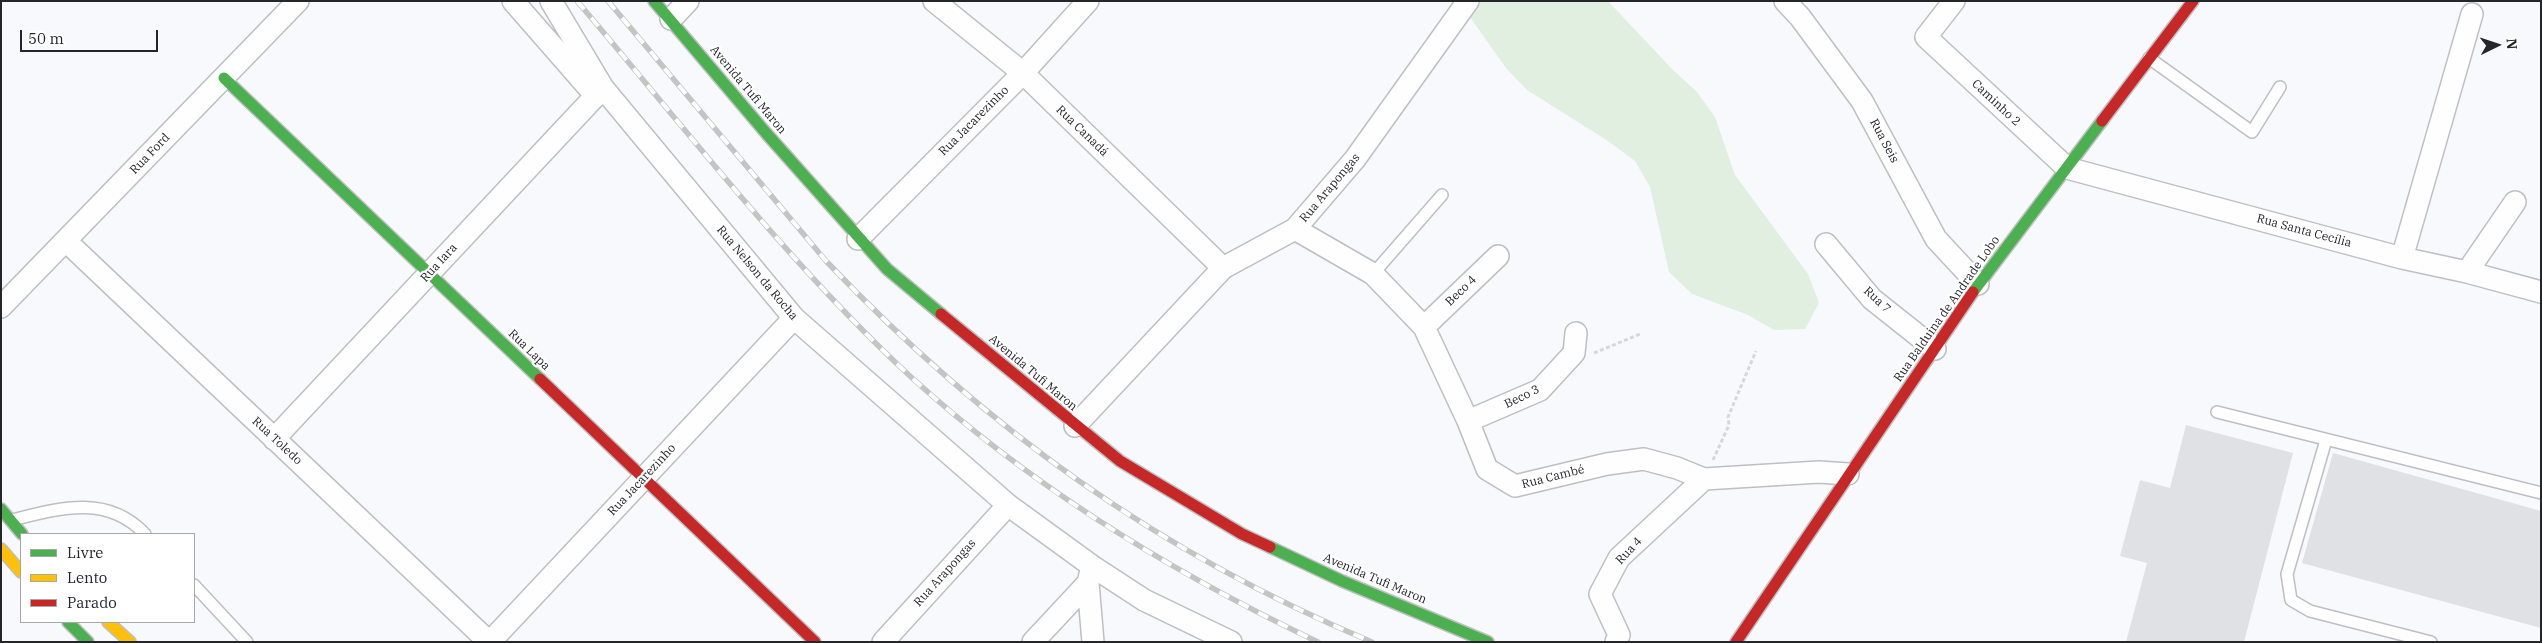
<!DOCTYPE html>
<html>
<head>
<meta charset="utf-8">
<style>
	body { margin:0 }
	#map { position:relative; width:2542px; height:643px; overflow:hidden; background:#f8f9fc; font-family:"IBM Plex Serif",serif }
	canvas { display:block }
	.frame { position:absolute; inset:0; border:2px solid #25262a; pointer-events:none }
	.legend { position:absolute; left:20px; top:533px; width:175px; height:90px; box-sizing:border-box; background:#fff; border:1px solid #a8a8aa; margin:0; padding:6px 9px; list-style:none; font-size:15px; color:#25262a }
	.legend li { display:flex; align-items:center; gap:10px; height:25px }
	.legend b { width:25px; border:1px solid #a8a8aa }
	.north { position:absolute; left:2472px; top:20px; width:50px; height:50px; -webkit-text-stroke:4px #fff; paint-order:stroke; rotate:86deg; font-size:14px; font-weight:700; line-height:20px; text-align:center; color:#25262a }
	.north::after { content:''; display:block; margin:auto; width:18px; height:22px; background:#25262a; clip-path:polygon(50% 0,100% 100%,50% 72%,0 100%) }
	.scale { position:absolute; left:20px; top:30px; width:138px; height:22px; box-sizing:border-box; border:2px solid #25262a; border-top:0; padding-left:6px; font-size:15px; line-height:18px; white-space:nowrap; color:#25262a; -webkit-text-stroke:4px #fff; paint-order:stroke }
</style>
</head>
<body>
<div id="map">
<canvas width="2542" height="643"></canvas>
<div class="frame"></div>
<ul class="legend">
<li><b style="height:6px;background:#4caf50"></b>Livre</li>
<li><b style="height:6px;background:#ffc107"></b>Lento</li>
<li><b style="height:6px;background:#c62828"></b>Parado</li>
</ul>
<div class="north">N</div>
<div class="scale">50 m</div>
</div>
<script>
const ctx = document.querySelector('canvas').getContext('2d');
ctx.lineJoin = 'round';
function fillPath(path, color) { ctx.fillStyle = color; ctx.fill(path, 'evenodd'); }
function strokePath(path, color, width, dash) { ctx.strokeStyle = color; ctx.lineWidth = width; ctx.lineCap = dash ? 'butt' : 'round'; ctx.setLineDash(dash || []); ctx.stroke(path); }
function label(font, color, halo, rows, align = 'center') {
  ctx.font = font + ' "IBM Plex Serif",serif'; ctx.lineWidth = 4.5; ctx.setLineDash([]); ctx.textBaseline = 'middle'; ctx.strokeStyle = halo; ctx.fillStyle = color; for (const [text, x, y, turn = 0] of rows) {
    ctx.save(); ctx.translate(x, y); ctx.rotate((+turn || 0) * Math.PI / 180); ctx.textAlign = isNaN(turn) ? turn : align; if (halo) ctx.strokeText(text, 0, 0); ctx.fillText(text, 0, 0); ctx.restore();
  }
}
const green = new Path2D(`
	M1463 1H1608L1672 69 1697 92 1715 117 1735 175 1808 274 1819 303 1805 329 1774 330 1748 315 1692 294 1669 272 1650 187 1635 161 1608 141 1527 90 1506 68 1470 17Z`);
const building = new Path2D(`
	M2186 425 2293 453 2244 642H2126L2147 563 2120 556 2140 480 2170 488Z
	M2333 453 2541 511V628L2302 563Z`);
const path = new Path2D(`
	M1594 353 1640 334
	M1713 460 1729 425 1728 417 1756 351`);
const lane = new Path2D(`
	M2149 58 2252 132 2280 87
	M1373 274 1442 195
	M2217 412 2541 493
	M2326 440 2287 574 2291 600 2310 611 2431 642
	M12 520C60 508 107 494 145 534
	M194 585 247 642`);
const street = new Path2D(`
	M513 1 596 96
	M551 1 603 88 794 318 1008 505 1092 566 1144 600 1231 642
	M934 1 1023 73 1223 268
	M1785 1 1800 17 1862 101 1936 239 1978 284
	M1954 1 1926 37 2067 168 2402 258 2467 272 2541 292
	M671 19 688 1
	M1295 229 1373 274 1424 327 1468 421 1487 469 1515 486 1607 464 1644 459 1677 468 1704 479 1819 472 1848 474
	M858 239 1023 73 1088 1
	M66 241 489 642
	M1826 244 1872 299 1935 349
	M2402 258 2472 14
	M2467 272 2515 202
	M1 307 298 1
	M1424 327 1498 256
	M1468 421 1540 390 1574 353 1576 333
	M1075 426 1223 268 1295 229 1355 159 1468 1
	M274 439 603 88
	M1088 583 1093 642
	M490 642 794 318
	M883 642 1008 505
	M1033 642 1088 583 1092 566
	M1616 642 1619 635 1600 594 1619 558 1704 479`);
const fast = new Path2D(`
	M654 1 766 133 887 269 941 314
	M224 78 540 379
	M1973 292 2102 121
	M1 509 22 534
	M1270 547 1342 581 1488 642
	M68 622 88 642`);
const slow = new Path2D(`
	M1 549 21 572
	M108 622 130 642`);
const jam = new Path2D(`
	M2102 121 2193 1
	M941 314 1120 461 1242 534 1270 547
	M540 379 815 642
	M1736 642 1973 292`);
const rail = new Path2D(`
	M577 1C686 129 788 263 911 377 1032 487 1171 572 1318 642
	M608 1 826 261C985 428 1159 553 1372 642`);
const streetNames = [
	["Avenida Tufi Maron",748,90,50],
	["Caminho 2",1996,103,43],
	["Rua Jacarezinho",974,121,-45],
	["Rua Canadá",1082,131,44],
	["Rua Seis",1884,141,62],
	["Rua Ford",150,154,-46],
	["Rua Arapongas",1330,188,-50],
	["Rua Santa Cecília",2304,231,15],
	["Rua Iara",439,263,-47],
	["Rua Nelson da Rocha",757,273,50],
	["Beco 4",1461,291,-44],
	["Rua 7",1877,300,43],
	["Rua Balduina de Andrade Lobo",1947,309,-55],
	["Rua Lapa",529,350,44],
	["Avenida Tufi Maron",1033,373,40],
	["Beco 3",1522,397,-26],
	["Rua Toledo",277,441,43],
	["Rua Cambé",1553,477,-14],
	["Rua Jacarezinho",642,480,-47],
	["Rua 4",1629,551,-47],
	["Rua Arapongas",945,573,-48],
	["Avenida Tufi Maron",1375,579,23]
];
fillPath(green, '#e0efe0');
fillPath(building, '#e0e1e4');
strokePath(lane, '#bebfc2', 14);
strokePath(street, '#bebfc2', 24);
strokePath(fast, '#bebfc2', 14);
strokePath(slow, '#bebfc2', 14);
strokePath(jam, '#bebfc2', 14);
strokePath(path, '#d7d7d7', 3, [4, 2.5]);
strokePath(lane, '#fefeff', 11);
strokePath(street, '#fefeff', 21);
strokePath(fast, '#4caf50', 11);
strokePath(slow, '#ffc107', 11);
strokePath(jam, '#c62828', 11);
strokePath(rail, '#c4c4c5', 5.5);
strokePath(rail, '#fff', 4, [11]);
label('12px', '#25262a', '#fff', streetNames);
</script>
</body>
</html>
